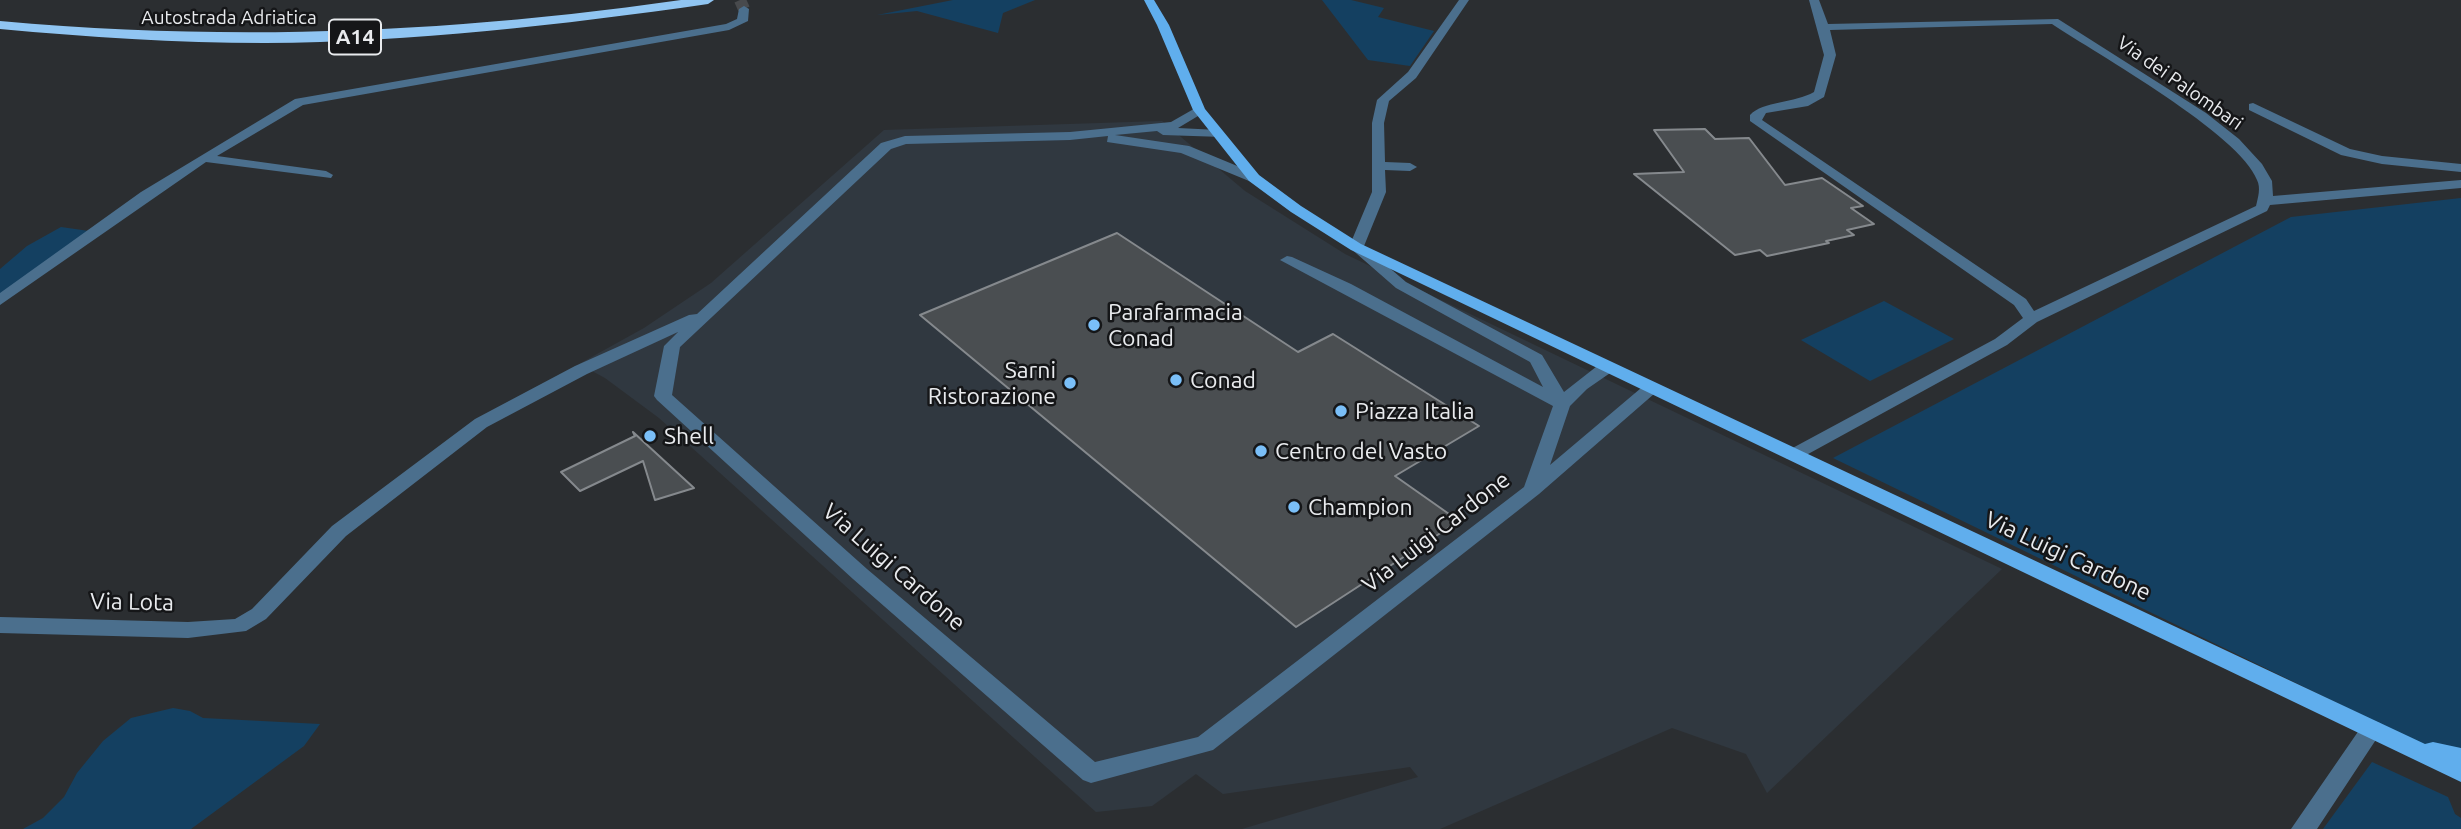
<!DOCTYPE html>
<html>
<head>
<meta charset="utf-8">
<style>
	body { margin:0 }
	canvas { display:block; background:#2b2e31 }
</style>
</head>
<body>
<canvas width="2461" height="829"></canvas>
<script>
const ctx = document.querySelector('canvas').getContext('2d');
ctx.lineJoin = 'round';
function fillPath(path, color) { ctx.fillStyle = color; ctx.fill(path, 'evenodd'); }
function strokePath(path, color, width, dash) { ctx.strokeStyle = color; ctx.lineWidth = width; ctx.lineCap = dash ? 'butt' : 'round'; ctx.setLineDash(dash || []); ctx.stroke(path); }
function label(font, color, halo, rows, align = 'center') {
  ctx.font = font + ' Ubuntu,sans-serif'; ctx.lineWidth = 5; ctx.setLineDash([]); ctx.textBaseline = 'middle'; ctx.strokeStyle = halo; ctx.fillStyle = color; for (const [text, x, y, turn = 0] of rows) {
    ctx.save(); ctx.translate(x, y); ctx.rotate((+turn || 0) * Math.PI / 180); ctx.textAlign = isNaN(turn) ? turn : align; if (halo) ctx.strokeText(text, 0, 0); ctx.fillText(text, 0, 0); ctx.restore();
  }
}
const built = new Path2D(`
	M1162 121 1245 191 1345 254 2002 569 1767 793 1746 754 1672 728 1440 829H1242L1418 777 1410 767 1223 794 1196 774 1152 806 1096 812 659 418 605 378 579 364 644 328 711 283 884 130Z`);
const green = new Path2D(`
	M953 0H1035L1003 13 998 33 917 11 877 15Z
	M1322 0H1351L1384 8 1378 17 1434 31 1410 66 1368 60Z
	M2461 198V757L2436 751 1833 458 2291 217Z
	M61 227 89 231 0 297V269L27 246Z
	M1884 301 1954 339 1870 381 1801 340Z
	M173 708 190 711 203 718 320 724 304 746 191 829H23L43 818 64 797 77 773 103 741 131 718Z
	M2372 762 2448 797 2455 814 2461 818V829H2323Z`);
const building = new Path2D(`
	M1705 129 1715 139 1749 138 1785 185 1822 178 1863 206 1851 208 1874 224 1847 230 1854 235 1826 241 1829 243 1767 256 1760 250 1735 255 1634 174 1684 172 1654 130Z
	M1117 233 1298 352 1333 334 1479 426 1395 476 1459 521 1296 627 920 315Z
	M633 432 694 488 655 500 643 461 580 491 561 472 635 436Z`);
const minorTunnel = new Path2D(`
	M740 0 744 9`);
const minor = new Path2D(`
	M1459 0H1469L1416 78 1389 101 1384 123 1385 162 1410 163 1417 167 1410 171 1385 170 1386 192 1364 246 1406 282 1542 355 1564 392 1601 363H1613L1615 367 1613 371 1587 389 1570 406 1550 465 1647 383 1653 382 1662 387 1539 494 1213 750 1091 783 1083 780 853 579 657 400 654 396 664 346 678 332 587 374 487 427 346 536 266 619 246 631 188 638 0 633V617L188 622 235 619 252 609 332 526 475 419 575 366 689 315 697 314 881 143 905 136 1070 132 1121 127 1171 122 1199 106 1203 107V113L1178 128 1218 130 1223 131V137L1163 135 1157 131 1115 135 1189 146 1259 175V181H1249L1181 153 1107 142 1108 136 1070 140 906 144 891 149 680 347 672 395 867 569 1095 762 1198 737 1524 487 1553 406 1280 260 1287 256 1292 257 1351 284 1543 387 1530 362 1396 288 1349 247 1372 192V123L1377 100 1408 72Z
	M1809 0H1819L1828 24 2058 19 2206 113 2239 139 2262 164 2272 181 2273 196 2461 180V188L2270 205 2267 211 2037 322 2007 345 1799 459H1787L1784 455 1787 451 1995 339 2023 318 2014 305 1750 121V115C1763 101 1795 103 1814 92L1824 55ZM2052 24C2097 54 2240 134 2257 180 2261 188 2258 197 2256 206L2034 311 2026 299 1762 120 1766 113 1808 106 1824 97 1836 55 1830 30Z
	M744 6 749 9 748 21 729 30 303 105 217 156 326 171 333 175 331 178 206 162 0 305V293L141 192 295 99 726 24 737 19 739 9Z
	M2253 103 2350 149 2382 156 2461 164V172L2382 164 2341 155 2249 110V104Z
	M2372 720 2380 723 2383 729 2317 829H2291L2364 723Z`);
const major = new Path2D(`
	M1144 0H1154L1169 25 1205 109 1259 175 1301 206 1361 244 2425 744 2433 742 2461 748V782L1351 250 1291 212 1249 181 1193 110 1157 25Z`);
const highway = new Path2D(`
	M681 0H714L708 4C561 25 413 42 265 43 176 43 88 37 0 29V21C233 42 449 33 681 0Z`);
const markers = [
	[1094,325,7,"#7abff8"],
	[1176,380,7,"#7abff8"],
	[1070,383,7,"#7abff8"],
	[1341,411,7,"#7abff8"],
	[650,436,7,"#7abff8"],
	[1261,451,7,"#7abff8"],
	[1294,507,7,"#7abff8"]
];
const farStreetnames = [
	["Autostrada Adriatica",229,18],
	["Via dei Palombari",2180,83,35]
];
const shields = [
	[355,37,52]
];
const shieldNames = [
	["A14",355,37]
];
const poiNames = [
	["Parafarmacia",1108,312],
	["Conad",1108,338],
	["Sarni",1056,370,"right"],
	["Ristorazione",1056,396,"right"],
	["Conad",1190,380],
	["Piazza Italia",1355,411],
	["Shell",664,436],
	["Centro del Vasto",1275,451],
	["Champion",1308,507]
];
const streetNames = [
	["Via Luigi Cardone",1436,532,-38],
	["Via Luigi Cardone",2068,556,25],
	["Via Luigi Cardone",894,567,41],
	["Via Lota",132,602,1]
];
fillPath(built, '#303840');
fillPath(green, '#144061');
fillPath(building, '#4a4e51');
strokePath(building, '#85898d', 2);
strokePath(minorTunnel, '#484a4d', 12, [12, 6]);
fillPath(minor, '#4b6f8d');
fillPath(major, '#60aeed');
fillPath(highway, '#90c5f2');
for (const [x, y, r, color] of markers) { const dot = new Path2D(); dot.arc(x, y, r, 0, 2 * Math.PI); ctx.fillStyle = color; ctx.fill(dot); strokePath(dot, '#151618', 2.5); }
label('19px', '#e9ebee', '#151618', farStreetnames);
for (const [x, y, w] of shields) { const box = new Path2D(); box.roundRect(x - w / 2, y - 17.5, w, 35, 5); ctx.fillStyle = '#151618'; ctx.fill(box); strokePath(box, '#e9ebee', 2); }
label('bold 21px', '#e9ebee', null, shieldNames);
label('23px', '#e9ebee', '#151618', poiNames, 'left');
label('23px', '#e9ebee', '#151618', streetNames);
</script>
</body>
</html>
